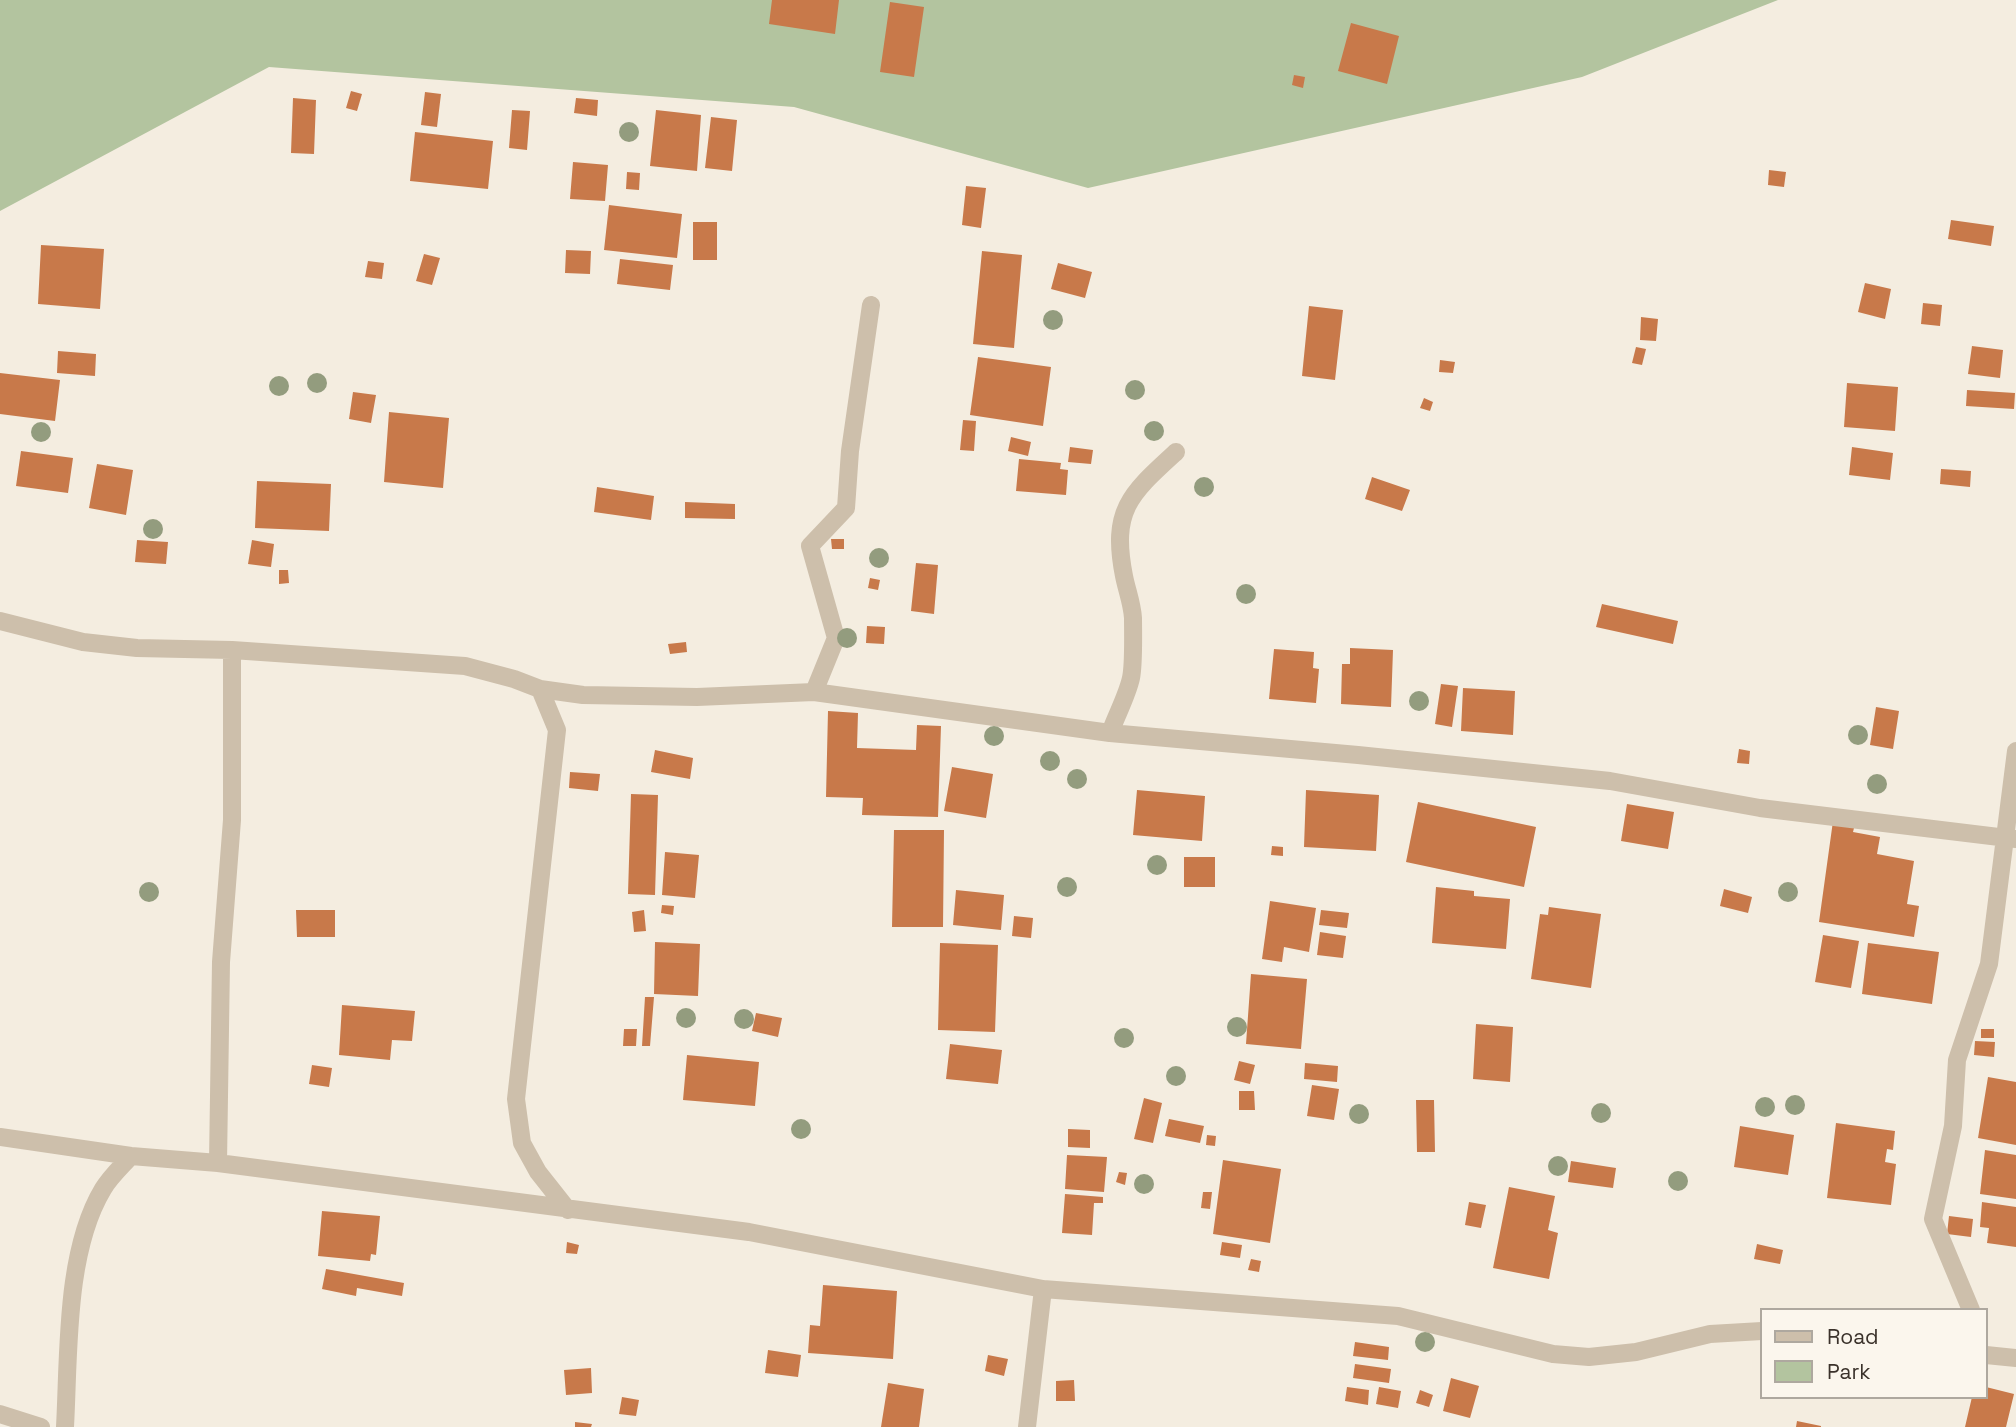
<!DOCTYPE html>
<html>
<head>
<meta charset="utf-8">
<style>
	body { margin:0 }
	#map { position:relative; width:2016px; height:1427px; overflow:hidden; background:#f4ede0; font-family:"Space Grotesk",sans-serif }
	canvas { display:block }
	.legend { position:absolute; left:1760px; top:1308px; width:228px; height:91px; box-sizing:border-box; background:#fbf6ed; border:2px solid #aea89f; margin:0; padding:9px 12px; list-style:none; font-size:21px; color:#3b322b }
	.legend li { display:flex; align-items:center; gap:14px; height:35px }
	.legend b { width:35px; border:2px solid #aea89f }
</style>
</head>
<body>
<div id="map">
<canvas width="2016" height="1427"></canvas>
<ul class="legend">
<li><b style="height:9px;background:#cdbfab"></b>Road</li>
<li><b style="height:19px;background:#b3c49f"></b>Park</li>
</ul>
</div>
<script>
const ctx = document.querySelector('canvas').getContext('2d');
ctx.lineJoin = 'round';
function fillPath(path, color) { ctx.fillStyle = color; ctx.fill(path, 'evenodd'); }
function strokePath(path, color, width, dash) { ctx.strokeStyle = color; ctx.lineWidth = width; ctx.lineCap = dash ? 'butt' : 'round'; ctx.setLineDash(dash || []); ctx.stroke(path); }
const green = new Path2D(`
	M0 0H1778L1582 77 1088 188 794 107 269 67 0 211Z`);
const building = new Path2D(`
	M772 0H839L835 34 769 24Z
	M890 2 924 7 914 77 880 72Z
	M1351 23 1399 36 1387 84 1338 71Z
	M1294 75 1305 77 1303 88 1292 85Z
	M351 91 362 94 357 111 346 108Z
	M425 92 441 94 437 127 421 125Z
	M293 98 316 100 314 154 291 153Z
	M576 98 598 100 597 116 574 113Z
	M512 110 530 111 527 150 509 148Z
	M656 110 701 115 697 171 650 166Z
	M711 117 737 120 732 171 705 168Z
	M415 132 493 141 488 189 410 181Z
	M573 162 608 165 605 201 570 199Z
	M1769 170 1786 172 1784 187 1768 185Z
	M627 172 640 173 639 190 626 189Z
	M966 186 986 188 981 228 962 225Z
	M609 205 682 214 677 258 604 250Z
	M1951 220 1994 226 1991 246 1948 239Z
	M693 222H717V260H693Z
	M41 245 104 249 100 309 38 304Z
	M566 250 591 251 590 274 565 273Z
	M982 251 1022 255 1014 348 973 344Z
	M424 254 440 258 432 285 416 281Z
	M620 259 673 265 670 290 617 284Z
	M368 261 384 263 382 279 365 277Z
	M1058 263 1092 272 1085 298 1051 289Z
	M1865 283 1891 289 1885 319 1858 312Z
	M1923 303 1942 305 1940 326 1921 324Z
	M1309 306 1343 310 1335 380 1302 376Z
	M1641 317 1658 319 1656 341 1640 340Z
	M1972 346 2003 350 2000 378 1968 374Z
	M1636 347 1646 349 1642 365 1632 363Z
	M58 351 96 354 95 376 57 373Z
	M978 357 1051 367 1043 426 970 415Z
	M1440 360 1455 362 1453 373 1439 372Z
	M0 373 60 380 55 421 0 414Z
	M1847 383 1898 387 1895 431 1844 427Z
	M1967 390 2015 393 2014 409 1966 406Z
	M353 392 376 395 371 423 349 419Z
	M1424 398 1433 402 1430 411 1420 408Z
	M389 412 449 418 443 488 384 482Z
	M963 420 976 421 974 451 960 450Z
	M1011 437 1031 442 1028 456 1008 451Z
	M1070 447 1093 450 1091 464 1068 462Z
	M1852 447 1893 453 1890 480 1849 475Z
	M21 451 73 458 68 493 16 486Z
	M1019 459 1061 463 1060 469 1068 470 1066 495 1016 491Z
	M97 464 133 470 126 515 89 508Z
	M1941 469 1971 471 1970 487 1940 484Z
	M1372 477 1410 490 1402 511 1365 499Z
	M257 481 331 484 329 531 255 528Z
	M597 487 654 496 651 520 594 512Z
	M685 502 735 504V519L685 518Z
	M831 539H844V549H832Z
	M137 540 168 542 166 564 135 562Z
	M252 540 274 544 271 567 248 564Z
	M916 563 938 565 934 614 911 611Z
	M279 570H288L289 583 279 584Z
	M870 578 880 580 878 590 868 588Z
	M1602 604 1678 621 1673 644 1596 627Z
	M867 626 885 627 884 644 866 643Z
	M686 642 687 652 670 654 668 644Z
	M1350 648 1393 650 1391 707 1341 704 1342 664H1350Z
	M1274 649 1314 652 1313 668 1319 669 1316 703 1269 699Z
	M1441 684 1458 686 1452 727 1435 724Z
	M1463 688 1515 691 1513 735 1461 731Z
	M1876 707 1899 711 1893 749 1870 745Z
	M828 711 858 713 857 748 916 750 917 725 941 726 938 817 862 815 863 798 826 797Z
	M1739 749 1750 751 1749 764 1737 763Z
	M655 750 693 758 690 779 651 772Z
	M952 767 993 774 986 818 944 811Z
	M570 772 600 774 598 791 569 788Z
	M1137 790 1205 796 1202 841 1133 835Z
	M1306 790 1379 795 1376 851 1304 847Z
	M631 794 658 795 655 895 628 894Z
	M1418 802 1536 827 1524 887 1406 862Z
	M1627 804 1674 812 1668 849 1621 841Z
	M1833 821 1855 824 1853 832 1880 837 1877 854 1914 861 1907 904 1919 906 1914 937 1819 922Z
	M894 830H944L943 927H892Z
	M1272 846 1283 847V856L1271 855Z
	M665 852 699 855 695 898 662 895Z
	M1184 857H1215V887H1184Z
	M1436 887 1474 891V896L1510 899 1506 949 1432 943Z
	M1724 889 1752 897 1748 913 1720 906Z
	M956 890 1004 895 1001 930 953 925Z
	M1270 901 1316 908 1309 952 1284 947 1282 962 1262 959Z
	M662 905 674 906 673 915 661 913Z
	M1549 907 1601 914 1591 988 1531 979 1540 914 1548 915Z
	M296 910H335V937H297Z
	M644 910 646 931 634 932 632 912Z
	M1321 910 1349 913 1347 928 1319 925Z
	M1014 916 1033 918 1031 938 1012 936Z
	M1320 932 1346 936 1343 958 1317 955Z
	M1823 935 1859 941 1851 988 1815 982Z
	M655 942 700 944 698 996 654 994Z
	M940 943 998 945 995 1032 938 1030Z
	M1868 943 1939 952 1932 1004 1862 994Z
	M1251 974 1307 979 1301 1049 1246 1044Z
	M645 997H654L650 1046H642Z
	M342 1005 415 1011 412 1041 392 1040 390 1060 339 1055Z
	M756 1013 782 1018 778 1037 752 1031Z
	M1476 1024 1513 1027 1510 1082 1473 1079Z
	M624 1029H637L636 1046H623Z
	M1981 1029H1994V1038H1981Z
	M1975 1041 1995 1042 1994 1057 1974 1055Z
	M950 1044 1002 1050 998 1084 946 1079Z
	M687 1055 759 1062 755 1106 683 1100Z
	M1239 1061 1255 1065 1250 1084 1234 1080Z
	M1305 1063 1338 1066 1337 1082 1304 1079Z
	M312 1065 332 1068 329 1087 309 1084Z
	M1988 1077 2016 1082V1145L1978 1138Z
	M1312 1085 1339 1089 1334 1120 1307 1116Z
	M1239 1091H1254L1255 1110H1239Z
	M1144 1098 1162 1103 1153 1143 1134 1139Z
	M1416 1100H1434L1435 1152H1417Z
	M1169 1119 1204 1126 1200 1143 1165 1136Z
	M1836 1123 1895 1131 1893 1150 1887 1149 1885 1162 1896 1164 1891 1205 1827 1198Z
	M1740 1126 1794 1135 1788 1175 1734 1167Z
	M1068 1129 1090 1130V1148L1068 1147Z
	M1207 1135 1216 1136 1215 1146 1206 1145Z
	M1985 1150 2016 1155V1199L1980 1194Z
	M1067 1155 1107 1157 1104 1192 1065 1189Z
	M1223 1160 1281 1169 1270 1243 1213 1234Z
	M1571 1161 1616 1168 1613 1188 1568 1182Z
	M1119 1172 1127 1173 1125 1185 1116 1182Z
	M1509 1187 1555 1196 1548 1230 1558 1233 1549 1279 1493 1268Z
	M1203 1192H1212L1210 1209 1201 1208Z
	M1065 1194 1103 1197V1203H1094L1092 1235 1062 1233Z
	M1469 1202 1486 1205 1481 1228 1465 1225Z
	M1982 1202 2016 1207V1247L1987 1243 1989 1228 1980 1227Z
	M322 1211 380 1216 376 1255 371 1254 370 1261 318 1256Z
	M1949 1216 1973 1219 1971 1237 1947 1234Z
	M567 1242 579 1245 577 1254 566 1253Z
	M1222 1242 1242 1245 1240 1258 1220 1255Z
	M1757 1244 1783 1250 1780 1264 1754 1259Z
	M1251 1259 1261 1261 1259 1272 1248 1270Z
	M326 1269 404 1283 402 1296 357 1288 356 1296 322 1289Z
	M823 1285 897 1291 893 1359 808 1353 810 1325 820 1326Z
	M1355 1342 1389 1347 1388 1360 1353 1356Z
	M768 1350 801 1355 798 1377 765 1373Z
	M988 1355 1008 1359 1004 1376 985 1371Z
	M1355 1364 1391 1369 1389 1383 1353 1378Z
	M591 1368 592 1393 566 1395 564 1370Z
	M1451 1378 1479 1386 1470 1418 1443 1411Z
	M1074 1380 1075 1401H1056V1381Z
	M888 1383 924 1389 919 1427H881Z
	M1347 1387 1369 1390 1368 1405 1345 1401Z
	M1379 1387 1401 1391 1398 1408 1376 1404Z
	M1986 1387 2014 1394 2006 1427H1965L1972 1397H1986Z
	M1420 1390 1433 1395 1429 1407 1416 1403Z
	M622 1397 639 1400 636 1416 619 1414Z
	M1797 1421 1821 1426V1427H1796Z
	M575 1422 592 1424 591 1427H575Z`);
const minor = new Path2D(`
	M0 621 83 642 137 648 232 650 465 666 514 679 540 689 583 695 697 697 814 692 1110 733 1358 755 1610 781 1760 808 2016 839
	M540 689 557 730 516 1099 522 1143 538 1172 568 1210
	M814 692 836 638 810 546 846 508 850 451 871 305
	M1110 733C1116 716 1127 696 1131 678 1134 664 1133 633 1133 618 1132 603 1127 591 1124 576 1111 510 1130 494 1176 452
	M0 1137 131 1156 218 1163 749 1232 1043 1289 1398 1316 1553 1354 1589 1357 1636 1352 1710 1334 1762 1331
	M218 1163 221 962 232 820V650
	M1971 1310 1933 1219 1953 1126 1957 1060 1989 964 2016 751
	M1986 1355 2016 1358
	M0 1414 41 1427
	M65 1427C69 1354 65 1252 103 1189 110 1177 122 1166 131 1156
	M1027 1427 1043 1289`);
const trees = [
	[629,132],
	[1053,320],
	[317,383],
	[279,386],
	[1135,390],
	[1154,431],
	[41,432],
	[1204,487],
	[153,529],
	[879,558],
	[1246,594],
	[847,638],
	[1419,701],
	[1858,735],
	[994,736],
	[1050,761],
	[1077,779],
	[1877,784],
	[1157,865],
	[1067,887],
	[149,892],
	[1788,892],
	[686,1018],
	[744,1019],
	[1237,1027],
	[1124,1038],
	[1176,1076],
	[1795,1105],
	[1765,1107],
	[1601,1113],
	[1359,1114],
	[801,1129],
	[1558,1166],
	[1678,1181],
	[1144,1184],
	[1425,1342]
];
fillPath(green, '#b3c49f');
fillPath(building, '#c8794a');
strokePath(minor, '#cdbfab', 18);
ctx.fillStyle = '#939c7e';
for (const [x, y] of trees) { ctx.beginPath(); ctx.arc(x, y, 10, 0, 2 * Math.PI); ctx.fill(); }
</script>
</body>
</html>
